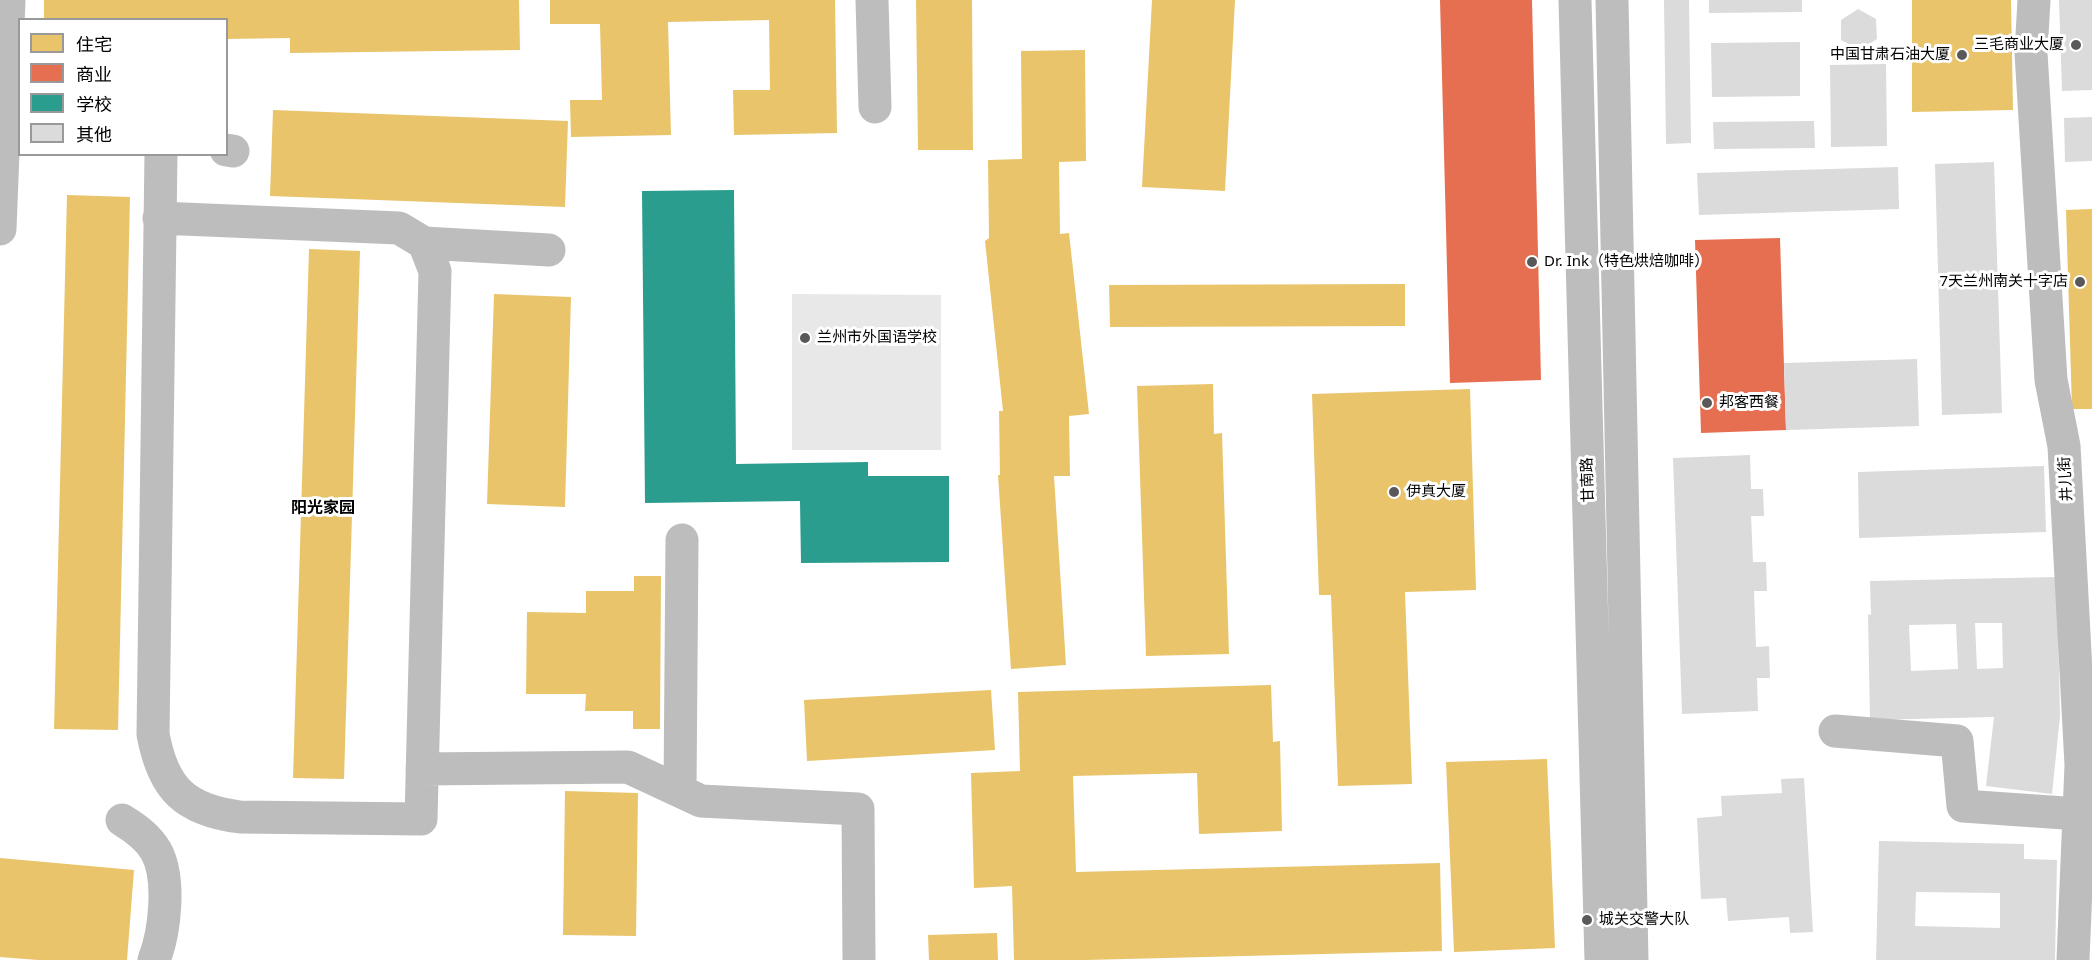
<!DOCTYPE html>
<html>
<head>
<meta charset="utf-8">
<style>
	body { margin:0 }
	#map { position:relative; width:2092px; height:960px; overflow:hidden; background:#fff; font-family:"Noto Sans","Noto Sans SC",sans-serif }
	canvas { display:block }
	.legend { position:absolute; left:18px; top:18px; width:210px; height:138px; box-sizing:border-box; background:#fff; border:2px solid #999; margin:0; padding:8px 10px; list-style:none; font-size:18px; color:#000 }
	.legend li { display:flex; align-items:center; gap:12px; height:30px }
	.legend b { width:30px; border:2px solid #999 }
</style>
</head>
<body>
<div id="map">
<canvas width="2092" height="960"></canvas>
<ul class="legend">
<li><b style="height:16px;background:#e9c46a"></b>住宅</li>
<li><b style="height:16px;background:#e76f51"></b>商业</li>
<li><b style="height:16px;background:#2a9d8f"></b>学校</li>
<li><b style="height:16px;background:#dbdbdb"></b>其他</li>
</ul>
</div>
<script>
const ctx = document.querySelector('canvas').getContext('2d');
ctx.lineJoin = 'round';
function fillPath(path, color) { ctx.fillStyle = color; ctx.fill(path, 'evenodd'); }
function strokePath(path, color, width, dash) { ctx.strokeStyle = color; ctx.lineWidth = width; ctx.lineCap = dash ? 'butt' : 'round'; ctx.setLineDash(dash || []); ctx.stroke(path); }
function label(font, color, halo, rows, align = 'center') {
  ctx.font = font + ' "Noto Sans","Noto Sans SC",sans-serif'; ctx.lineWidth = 6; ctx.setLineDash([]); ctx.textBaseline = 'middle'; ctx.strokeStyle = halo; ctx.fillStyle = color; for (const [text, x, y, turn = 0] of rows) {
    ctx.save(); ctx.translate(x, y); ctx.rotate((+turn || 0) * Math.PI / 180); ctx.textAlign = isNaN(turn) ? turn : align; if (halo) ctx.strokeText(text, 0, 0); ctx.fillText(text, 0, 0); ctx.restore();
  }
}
const green = new Path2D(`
	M792 294 941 295V450H792Z`);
const homes = new Path2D(`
	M44 0H519L520 50 290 53V38L226 39V20H44Z
	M550 0H835L837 133 734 135 733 90H770L769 20 668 22 671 135 571 137 570 100H602L600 24H550Z
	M916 0H972L973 150H918Z
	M1152 0H1235L1225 191 1142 187Z
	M1912 0H2011L2013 110 1912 112Z
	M1085 50 1086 161 1059 162 1060 234 1069 233 1089 414 1069 416 1070 476H1054L1066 665 1011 669 998 475H1000L999 411H1003L985 241 989 238 988 160 1022 159 1021 51Z
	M273 110 568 121 565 207 270 196Z
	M67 195 130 197 118 730 54 729Z
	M2092 209V409H2072L2066 210Z
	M309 249 360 251 344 779 293 778Z
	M1405 284V326L1110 327 1109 285Z
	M494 294 571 297 565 507 487 504Z
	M1213 384 1214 434 1222 433 1229 654 1146 656 1137 386Z
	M1470 389 1476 590 1405 592 1412 784 1338 786 1331 595H1319L1312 394Z
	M634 576H661L660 729H633V711H585L586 694H526L527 612 586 613V591H634Z
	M1271 685 1273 742 1280 741 1282 831 1199 834 1197 773 1073 776 1076 872 1440 863 1442 951 1086 960H1014L1012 886 974 888 971 773 1020 771 1018 692Z
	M991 690 995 750 807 761 804 700Z
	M1547 759 1555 948 1454 952 1446 762Z
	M565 791 638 793 636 936 563 935Z
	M0 858 134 870 127 960H38L0 957Z
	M997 933 998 960H929L928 935Z`);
const shops = new Path2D(`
	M1440 0H1532L1541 380 1450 383Z
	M1780 238 1786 430 1701 433 1695 240Z`);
const schools = new Path2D(`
	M734 190 736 464 868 462V476H949V562L801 563 800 501 645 503 642 191Z`);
const building = new Path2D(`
	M1664 0H1689L1691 143 1666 144Z
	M1709 0H1802V12L1709 13Z
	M2059 0H2092V90L2062 91Z
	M1858 9 1876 19 1877 39 1860 50 1841 40V20Z
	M1800 42V96L1712 97 1711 43Z
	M1886 64 1887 146 1831 147 1830 65Z
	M2092 117V161L2065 162 2064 118Z
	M1814 121 1815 148 1714 149 1713 122Z
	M1994 162 2002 413 1942 415 1935 164Z
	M1898 167 1899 209 1699 215 1697 173Z
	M1917 359 1919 426 1786 430 1784 363Z
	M1750 455 1751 489H1763L1764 516H1751L1753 562H1766L1767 591H1754L1756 647 1769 646 1770 678H1757L1758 711 1682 714 1673 458Z
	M2044 466 2046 532 1859 538 1858 472Z
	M2057 577 2060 716 2052 794 1986 786 1994 717 1870 720 1868 614 1871 615 1870 581ZM1975 623H2002L2003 668 1977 669ZM1956 624 1958 669 1911 671 1909 625Z
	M1804 778 1813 932 1790 933 1789 917 1728 921 1726 898 1701 899 1697 818 1722 816 1721 796 1782 793 1781 779Z
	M1879 841 2024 844V859L2057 860 2055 960H1876ZM1916 892 2000 893V928L1915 926Z`);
const minor = new Path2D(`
	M872 0 875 107
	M1575 0 1601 960
	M1612 0 1632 960
	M2034 0 2031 53 2051 380 2064 446 2081 765 2073 960
	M226 150 233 151
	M161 154 153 734C163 789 185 810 240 817L421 819 435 271 424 243
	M159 218 399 228 424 243 549 250
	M0 229 9 0
	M1835 731 1957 741 1963 806 2079 814
	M422 769 628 767 701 801 858 809 859 960
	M680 791 682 540
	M122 820C135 828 148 837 156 851 171 878 165 932 154 960`);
const markers = [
	[2076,45,6,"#595959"],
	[1962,55,6,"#595959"],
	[1532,262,6,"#595959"],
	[2080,282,6,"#595959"],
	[805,338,6,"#595959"],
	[1707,403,6,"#595959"],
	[1394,492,6,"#595959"],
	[1587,920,6,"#595959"]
];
const poiNames = [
	["三毛商业大厦",2064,45,"right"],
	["中国甘肃石油大厦",1950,55,"right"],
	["Dr. Ink（特色烘焙咖啡）",1544,262],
	["7天兰州南关十字店",2068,282,"right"],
	["兰州市外国语学校",817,338],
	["邦客西餐",1719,403],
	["伊真大厦",1406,492],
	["城关交警大队",1599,920]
];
const streetNames = [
	["井儿街",2066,479,-93],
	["甘南路",1588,480,-92]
];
const neighbourhoodNames = [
	["阳光家园",323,508]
];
fillPath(green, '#e8e8e8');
fillPath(homes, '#e9c46a');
fillPath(shops, '#e76f51');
fillPath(schools, '#2a9d8f');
fillPath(building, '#dbdbdb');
strokePath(minor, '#bdbdbd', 33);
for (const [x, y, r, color] of markers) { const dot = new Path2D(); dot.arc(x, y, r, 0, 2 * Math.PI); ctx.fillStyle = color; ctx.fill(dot); strokePath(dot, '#fff', 2); }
label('15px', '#000', '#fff', poiNames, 'left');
label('15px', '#000', '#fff', streetNames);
label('bold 16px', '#000', '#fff', neighbourhoodNames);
</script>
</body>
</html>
